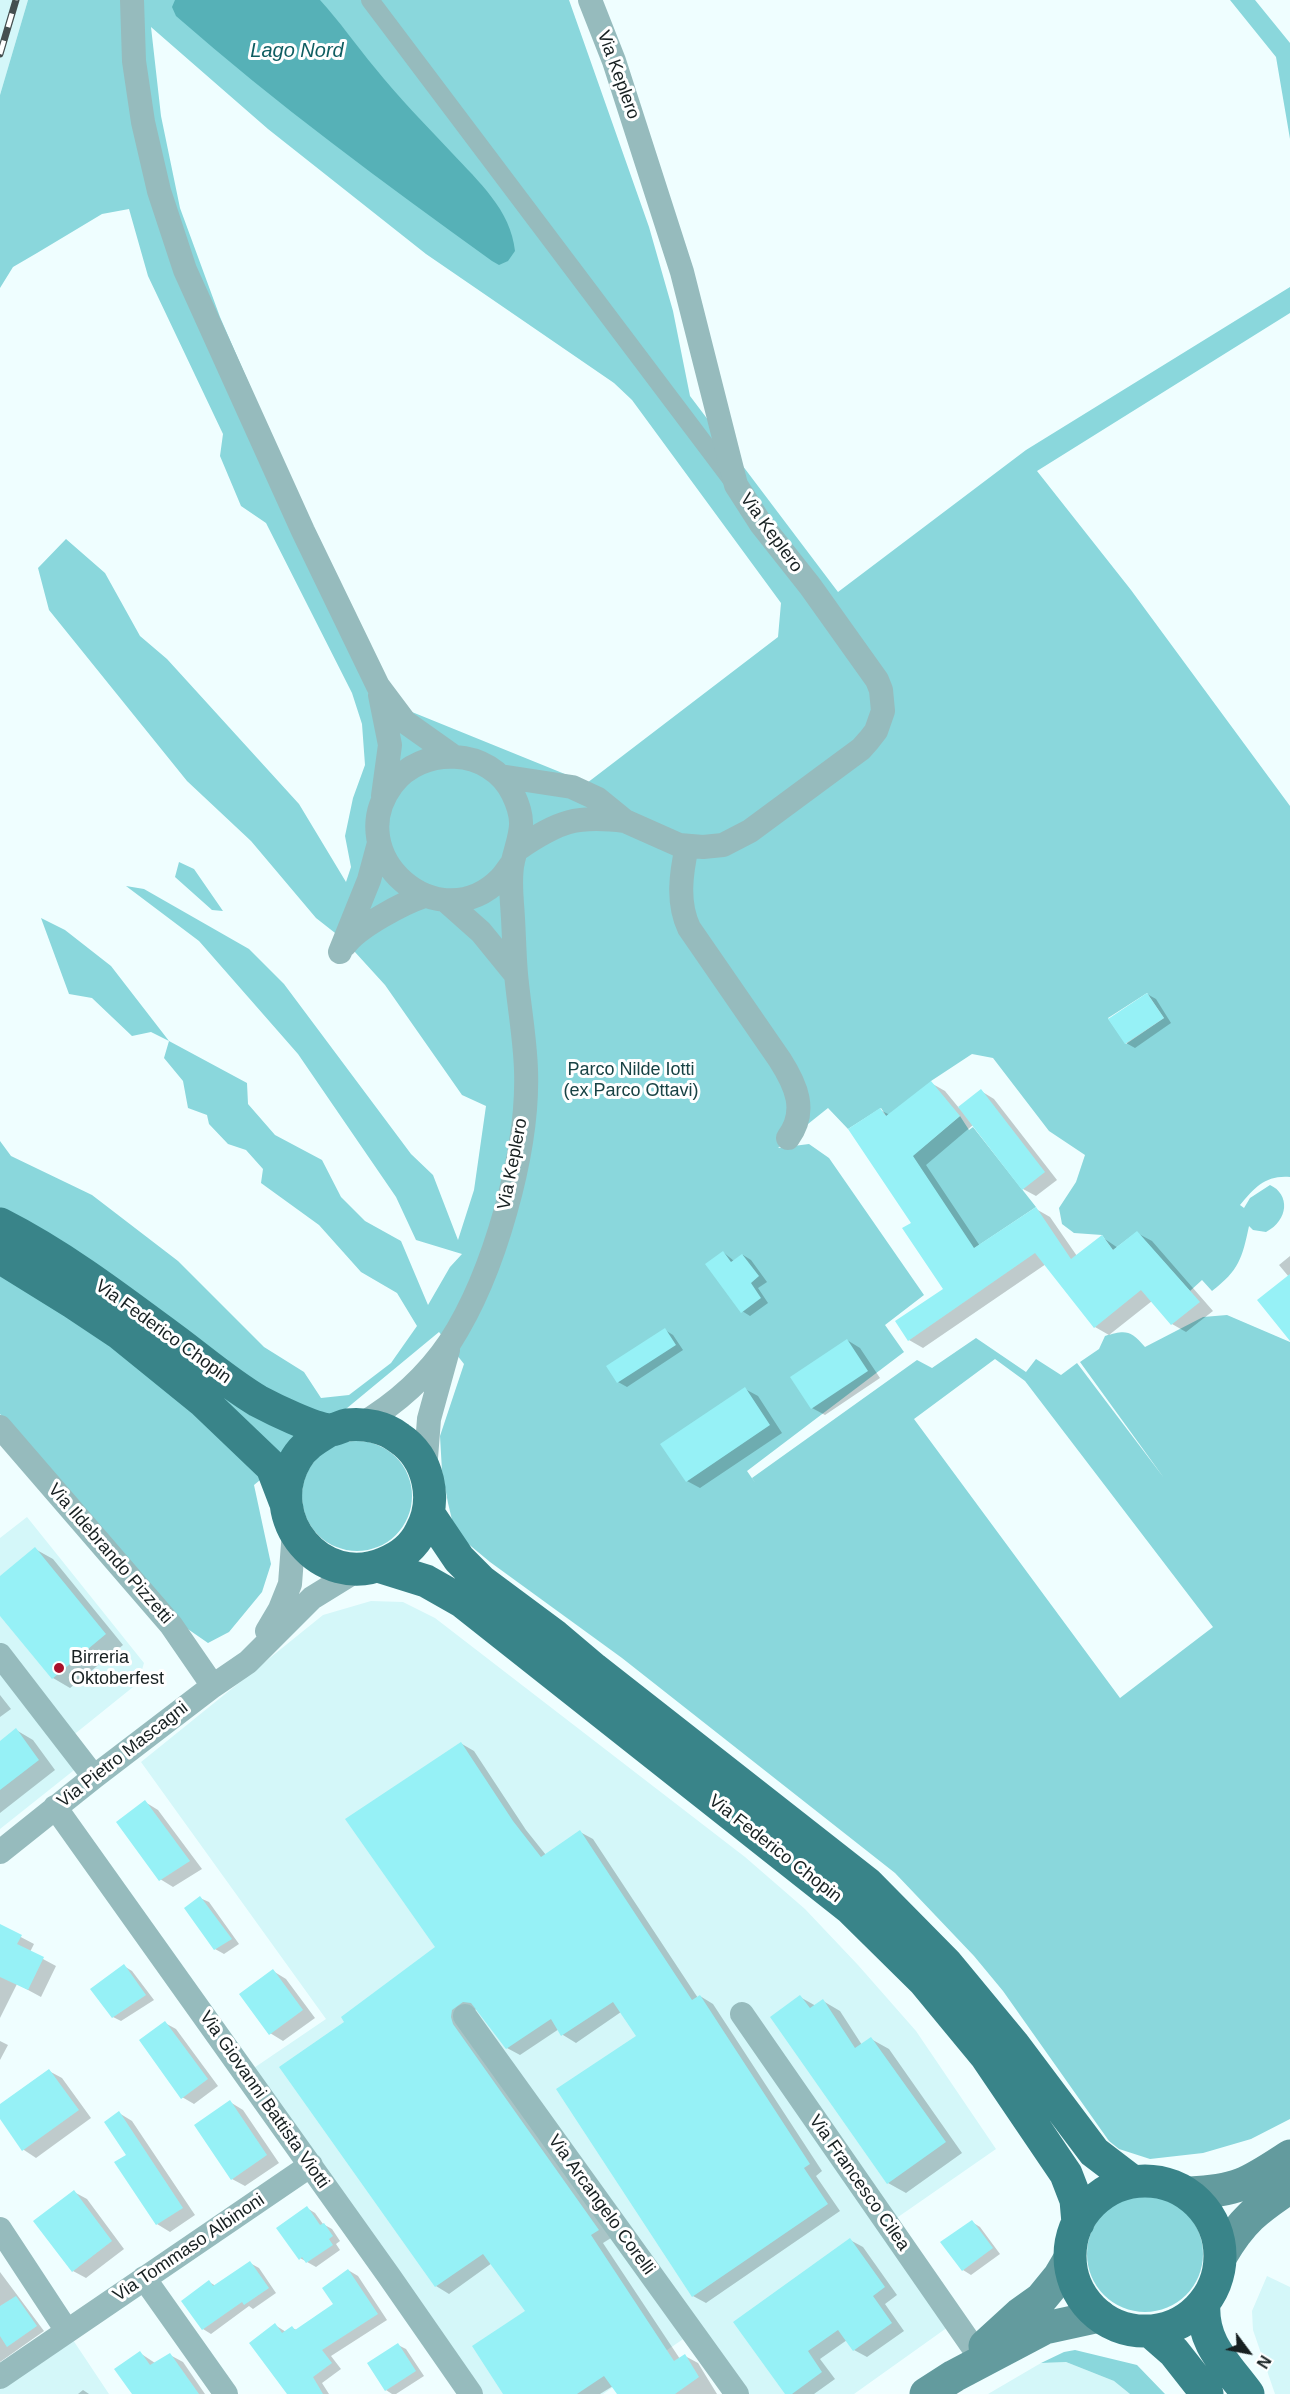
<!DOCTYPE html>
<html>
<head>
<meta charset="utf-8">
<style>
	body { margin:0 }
	#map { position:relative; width:1290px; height:2394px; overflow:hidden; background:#effeff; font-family:Arial,sans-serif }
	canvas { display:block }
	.north { position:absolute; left:1218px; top:2322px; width:60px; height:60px; -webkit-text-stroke:4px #fff; paint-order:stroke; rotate:122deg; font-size:16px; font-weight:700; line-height:24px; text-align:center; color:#172021 }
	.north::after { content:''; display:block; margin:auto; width:21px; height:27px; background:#172021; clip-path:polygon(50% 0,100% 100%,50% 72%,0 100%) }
</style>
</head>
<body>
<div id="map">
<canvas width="1290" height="2394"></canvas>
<div class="north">N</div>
</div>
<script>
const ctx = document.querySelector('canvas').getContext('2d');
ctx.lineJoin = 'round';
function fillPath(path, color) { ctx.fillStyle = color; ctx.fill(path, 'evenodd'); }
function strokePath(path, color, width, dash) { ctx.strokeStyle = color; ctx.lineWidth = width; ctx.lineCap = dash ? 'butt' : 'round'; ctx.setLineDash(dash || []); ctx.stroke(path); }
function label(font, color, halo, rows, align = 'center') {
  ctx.font = font + ' Arial,sans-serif'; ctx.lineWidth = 6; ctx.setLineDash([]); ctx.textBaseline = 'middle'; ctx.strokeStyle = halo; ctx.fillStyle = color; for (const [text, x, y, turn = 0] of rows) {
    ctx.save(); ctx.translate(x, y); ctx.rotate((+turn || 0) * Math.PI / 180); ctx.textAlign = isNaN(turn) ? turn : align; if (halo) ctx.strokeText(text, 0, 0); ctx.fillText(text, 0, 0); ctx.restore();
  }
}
const built = new Path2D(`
	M0 0H28L0 95Z
	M27 1517 144 1663 138 1683 66 1741 83 1763 0 1829V1538Z
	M371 1601 403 1602 435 1618 745 1857 805 1909 858 1965 916 2031 996 2149 888 2224 955 2322 854 2394H737L692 2333 603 2394H471L245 2074 326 2019 141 1762 323 1615Z
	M1267 2276 1290 2287V2394H1275L1253 2330 1252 2311Z
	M67 2331 109 2394H0V2377Z
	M1066 2362 1114 2381 1130 2394H988L1041 2363Z`);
const green = new Path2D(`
	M28 0H569L649 227 673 311 690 396 838 592 1026 450 1290 287V313L1037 471 1131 590 1290 806V1177C1266 1175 1255 1187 1240 1205L1244 1208 1250 1198 1270 1185C1290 1194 1289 1220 1266 1232L1253 1230 1249 1226C1242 1259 1239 1270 1212 1291L1202 1280 1190 1291 1137 1232 1113 1250 1102 1235 1074 1233 1062 1224 1059 1208 1076 1182 1085 1155 1049 1131 993 1058 972 1054 931 1081 918 1151 960 1116 969 1130 973 1127 1036 1207 973 1249 881 1108 848 1129 828 1108 778 1148 809 1144 829 1158 924 1295 885 1325 904 1352 747 1471 756 1484 752 1478 917 1360 932 1368 976 1338 1026 1372 1036 1359 1061 1375 1077 1363 1164 1478 1080 1362 1099 1349 1105 1336C1126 1330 1130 1330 1145 1347L1203 1317 1227 1315 1290 1342V2119L1251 2139 1203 2153 1150 2159 1119 2149 1109 2141 1003 1991 974 1956 895 1873 622 1658 490 1562 466 1542 453 1524 448 1503 442 1471 440 1436 464 1364 439 1332 254 1485 271 1564 262 1592 229 1632 208 1643 182 1625 0 1414V1141L11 1156 92 1195 178 1261 264 1347 304 1372 321 1398 349 1395 391 1363 417 1326 397 1293 361 1272 319 1225 261 1183 263 1169 246 1150 228 1144 209 1124 207 1115 188 1108 183 1081 164 1058 169 1041 151 1032 132 1036 92 998 69 994 41 918 65 930 111 966 169 1041 247 1083 248 1104 275 1135 322 1160 341 1197 365 1221 401 1241 428 1305 450 1267 462 1254 416 1240 396 1197 298 1054 199 941 126 886 144 889 249 949 284 984 411 1154 433 1175 458 1240 474 1190 486 1106 462 1095 385 985 344 940 316 918 251 841 187 781 49 610 38 568 66 539 105 573 140 636 167 659 299 804 346 882 351 867 345 836 353 798 365 765 362 724 352 693 266 523 241 506 220 456 223 434 148 276 129 209 102 214 37 253 13 267 0 288V95ZM151 27 268 129 426 254 614 383 632 400 781 603 778 637 587 783 412 712 387 682 290 478 220 317 180 208 161 116ZM1147 993 1164 1018 1126 1044 1108 1018ZM995 1359 1025 1381 1213 1627 1120 1698 914 1419Z
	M1230 0H1255L1290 43V139L1276 57Z
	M179 862 194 869 223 911 212 910 175 877Z
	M302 1496a55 55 0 1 1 110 0a55 55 0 1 1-110 0Z
	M1087 2254a58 58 0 1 1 116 0a58 58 0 1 1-116 0Z
	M1075 2350 1137 2365 1165 2394H1130L1114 2381 1066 2362 1041 2363 1064 2352Z`);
const water = new Path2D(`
	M175 0H320C340 22 356 45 375 68 398 97 426 125 452 153 478 181 511 210 515 251L508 261 499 265 492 261C384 183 276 104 176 16L172 7Z`);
const shadow = new Path2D(`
	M1147 994 1156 999 1171 1023 1135 1048 1126 1043 1110 1019Z
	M931 1083 945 1091 959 1108 981 1091 994 1099 1057 1180 1036 1196 1023 1189 973 1125 926 1165 980 1246 1036 1209 1050 1217 1077 1256 1102 1237 1118 1248 1137 1233 1152 1241 1213 1311 1186 1332 1172 1324 1152 1301 1109 1335 1095 1327 1046 1264 923 1348 909 1340 945 1289 913 1223 880 1110 890 1115Z
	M723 1252 734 1261 743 1255 751 1260 767 1282 758 1288 768 1303 750 1316 742 1311Z
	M1290 1256V1333L1289 1277 1279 1265Z
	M665 1330 673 1335 683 1350 627 1387 618 1382 608 1366Z
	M847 1340 860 1348 880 1378 825 1415 812 1408Z
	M745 1389 758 1396 782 1433 700 1488 687 1481Z
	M35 1549 53 1559 123 1645 70 1688 53 1678 0 1613V1578Z
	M0 1695 11 1709 0 1717Z
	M16 1730 33 1740 55 1770 0 1813V1743Z
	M462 1744 474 1751 526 1830 546 1855 580 1832 593 1839 698 1998 700 1996 713 2004 822 2171 816 2176 840 2211 706 2303 693 2296 638 2037 621 2012 576 2043 563 2035 559 2029 520 2055 507 2048 477 2009 469 2012 611 2238 603 2243 680 2359 685 2356 698 2363 717 2394H619L613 2386 600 2394H505L527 2311 492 2263 449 2294 436 2286 346 2023 437 1948Z
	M145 1802 158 1810 202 1869 173 1887 160 1879Z
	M200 1898 209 1902 239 1944 224 1954 215 1949Z
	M0 1926 34 1944 30 1952 56 1966 41 1997 17 1984 0 2018Z
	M124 1966 132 1971 154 2000 121 2021 113 2017Z
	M273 1971 286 1979 315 2018 283 2041 270 2033Z
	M800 1997 816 2006 823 2001 840 2011 862 2045 871 2039 889 2049 962 2153 906 2193 888 2183Z
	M165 2023 176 2029 218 2086 194 2104 182 2097Z
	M0 2041 8 2045 0 2060Z
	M49 2071 62 2078 91 2118 36 2158 24 2150 0 2117V2105Z
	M230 2102 243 2110 279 2163 245 2186 232 2179Z
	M119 2113 132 2121 195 2215 170 2232 157 2224 117 2163 128 2156Z
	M74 2192 87 2199 124 2249 86 2278 73 2271Z
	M307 2208 315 2213 323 2224 332 2229 340 2241 336 2244 340 2250 316 2267 300 2258Z
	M972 2222 980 2227 1000 2254 971 2275 963 2270Z
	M850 2240 863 2247 897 2295 885 2304 904 2331 867 2357 854 2350 847 2340 820 2359 835 2379 814 2394H787Z
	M250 2263 259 2268 276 2293 253 2309 249 2306 211 2334 203 2329 209 2282 216 2286Z
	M348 2270 358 2276 387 2320 331 2356 341 2369 322 2383 329 2394H288L275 2325 286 2332 292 2328 297 2330 335 2305Z
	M0 2272 44 2331 0 2362Z
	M398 2345 406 2349 424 2376 396 2394H392L386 2390Z
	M140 2353 155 2363 170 2355 183 2362 205 2394H134Z
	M83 2390 89 2394H78Z`);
const building = new Path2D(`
	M1147 993 1164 1018 1125 1044 1108 1019Z
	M931 1081 960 1116 913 1156 974 1248 1036 1207 1071 1259 1102 1235 1113 1250 1137 1231 1200 1302 1171 1325 1141 1290 1094 1328 1035 1253 908 1341 895 1321 943 1289 902 1228 911 1223 848 1129 880 1108 886 1116Z
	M981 1089 1045 1172 1022 1190 958 1107Z
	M723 1251 731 1262 742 1254 759 1276 751 1283 761 1298 741 1313 705 1264Z
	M1290 1274V1341L1257 1300Z
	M665 1328 676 1345 617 1383 606 1366Z
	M847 1339 868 1371 811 1409 790 1377Z
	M745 1387 770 1425 686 1482 660 1444Z
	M35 1547 106 1634 52 1679 0 1616V1576Z
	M16 1728 39 1760 0 1790V1741Z
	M461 1742 513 1821 541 1857 580 1830 692 2000 700 1995 810 2164 804 2168 828 2204 692 2297 556 2089 636 2036 613 2002 561 2036 551 2019 506 2049 471 2003 463 2002 452 2010 451 2017 453 2024 599 2230 591 2235 674 2361 685 2354 699 2377 675 2394H617L604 2376 577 2394H503L472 2346 525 2311 483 2254 435 2287 279 2067 344 2022 341 2017 435 1947 345 1819Z
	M145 1800 190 1861 159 1881 116 1822Z
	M200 1896 232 1939 214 1950 184 1908Z
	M0 1924 22 1935 17 1944 44 1957 28 1990 0 1977Z
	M124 1964 146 1995 112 2018 90 1989Z
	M273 1969 303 2010 269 2035 239 1994Z
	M800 1995 810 2008 823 1999 855 2048 871 2037 946 2142 887 2184 770 2017Z
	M165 2021 208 2079 181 2099 139 2040Z
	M49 2069 79 2110 22 2151 0 2119V2104Z
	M230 2100 267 2155 231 2180 194 2125Z
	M119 2111 183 2208 156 2225 114 2162 126 2155 104 2122Z
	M74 2190 112 2241 72 2272 33 2221Z
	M307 2206 320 2225 324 2223 333 2236 329 2239 333 2245 306 2263 302 2257 299 2260 276 2228Z
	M972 2220 993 2248 962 2271 940 2242Z
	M850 2238 885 2287 873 2296 892 2323 853 2351 838 2330 808 2351 822 2372 792 2394H785L733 2322Z
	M250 2261 269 2288 244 2305 242 2302 202 2330 181 2301 209 2280 213 2286Z
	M348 2269 378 2314 322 2350 332 2363 313 2377 323 2394H287L249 2343 275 2323 282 2333 292 2326 295 2330 333 2304 322 2288Z
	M16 2296 37 2326 7 2347 0 2336V2306Z
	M398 2343 416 2371 385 2391 367 2363Z
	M140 2351 150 2365 170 2353 199 2394H132L114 2369Z`);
const pedestrian = new Path2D(`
	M370 0 731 479`);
const minor = new Path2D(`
	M132 0 134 61 143 122 159 191 185 270 303 531 378 686 405 722 453 756
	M380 695 390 745 383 796
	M500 776 572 787 598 799 625 821 679 845 703 847 723 845 750 831 861 749 869 740 876 731 883 711 881 690 877 680 810 586 761 524 736 485 682 272 614 61 590 0
	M687 846C681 874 677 902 689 928L780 1060C796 1085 808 1111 788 1138
	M518 849C559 821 576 815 625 821
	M445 900 481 932 516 975
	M345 945C358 927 403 903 424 896
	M340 952 369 880 379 843
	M360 1425C396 1404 427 1376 450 1342 494 1274 529 1151 526 1070 525 1038 519 1006 516 974 514 951 514 927 512 904 511 891 510 874 513 861 520 833 527 823 513 794 491 747 421 745 392 785 340 855 438 941 500 879 505 874 509 867 513 862
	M0 1427 171 1625 213 1686
	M425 1471 429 1419 448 1350
	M267 1631 280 1609 290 1584 294 1531
	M0 1655 94 1777
	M55 1807 389 2276 471 2394
	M0 1852 94 1777 213 1686 248 1662 312 1598 359 1569
	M742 2014 977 2353
	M465 2016 737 2394
	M0 2229 67 2331
	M144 2278 226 2394
	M0 2377 311 2165`);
const secondary = new Path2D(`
	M1190 2193C1239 2191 1250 2182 1290 2156
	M1221 2256C1242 2220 1256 2210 1290 2187
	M985 2346 1020 2314 1041 2299 1059 2277 1069 2260
	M926 2394 954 2376 1045 2328 1100 2316`);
const primary = new Path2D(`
	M0 1224C65 1257 123 1302 181 1345 206 1364 231 1385 258 1401 273 1409 314 1429 330 1430 335 1430 342 1426 347 1425 365 1423 385 1427 399 1438 429 1458 438 1500 421 1531 414 1546 400 1557 385 1563 321 1591 261 1518 296 1459 304 1445 317 1438 330 1430
	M0 1257 74 1303 119 1333 204 1402 272 1467 285 1501
	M428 1513 459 1559 481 1581 555 1636 594 1669 868 1884 946 1963 1013 2044 1094 2152 1132 2181
	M378 1566 426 1581 463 1602 850 1908 924 1981 986 2056 1066 2174 1076 2200 1078 2223
	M1070 2256a75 75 0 1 1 150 0a75 75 0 1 1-150 0Z
	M1204 2303C1201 2343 1226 2364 1248 2394
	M1150 2331 1174 2352 1207 2394`);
const rail = new Path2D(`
	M0 54 16 0`);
const markers = [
	[59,1668,6,"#a8112b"]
];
const streetNames = [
	["Via Keplero",618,75,70],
	["Via Keplero",771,533,54],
	["Via Keplero",513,1164,-79],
	["Via Federico Chopin",163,1332,36],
	["Via Ildebrando Pizzetti",110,1554,49],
	["Via Pietro Mascagni",123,1755,-38],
	["Via Federico Chopin",775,1849,38],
	["Via Giovanni Battista Viotti",264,2100,55],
	["Via Francesco Cilea",859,2183,55],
	["Via Arcangelo Corelli",601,2205,54],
	["Via Tommaso Albinoni",189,2248,-34]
];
const parkNames = [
	["Parco Nilde Iotti",631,1070],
	["(ex Parco Ottavi)",631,1091]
];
const poiNames = [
	["Birreria",71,1658],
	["Oktoberfest",71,1679]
];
const waterNames = [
	["Lago Nord",297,51]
];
fillPath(built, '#d4f7f9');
fillPath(green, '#8ad7dc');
fillPath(water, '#56b1b7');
fillPath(shadow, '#0003');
fillPath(building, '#96f1f6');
strokePath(pedestrian, '#96bbbd', 18);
strokePath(minor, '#96bbbd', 24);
strokePath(secondary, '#639b9e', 33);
strokePath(primary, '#398489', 33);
strokePath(rail, '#454f50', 7);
strokePath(rail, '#fff', 4.5, [14]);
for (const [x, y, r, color] of markers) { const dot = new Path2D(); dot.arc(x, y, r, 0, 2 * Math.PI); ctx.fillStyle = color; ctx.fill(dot); strokePath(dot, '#fff', 2); }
label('18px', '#172021', '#fff', streetNames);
label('18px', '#184345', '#fff', parkNames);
label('18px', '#172021', '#fff', poiNames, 'left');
label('italic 20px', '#0f5e62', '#fff', waterNames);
</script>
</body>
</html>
